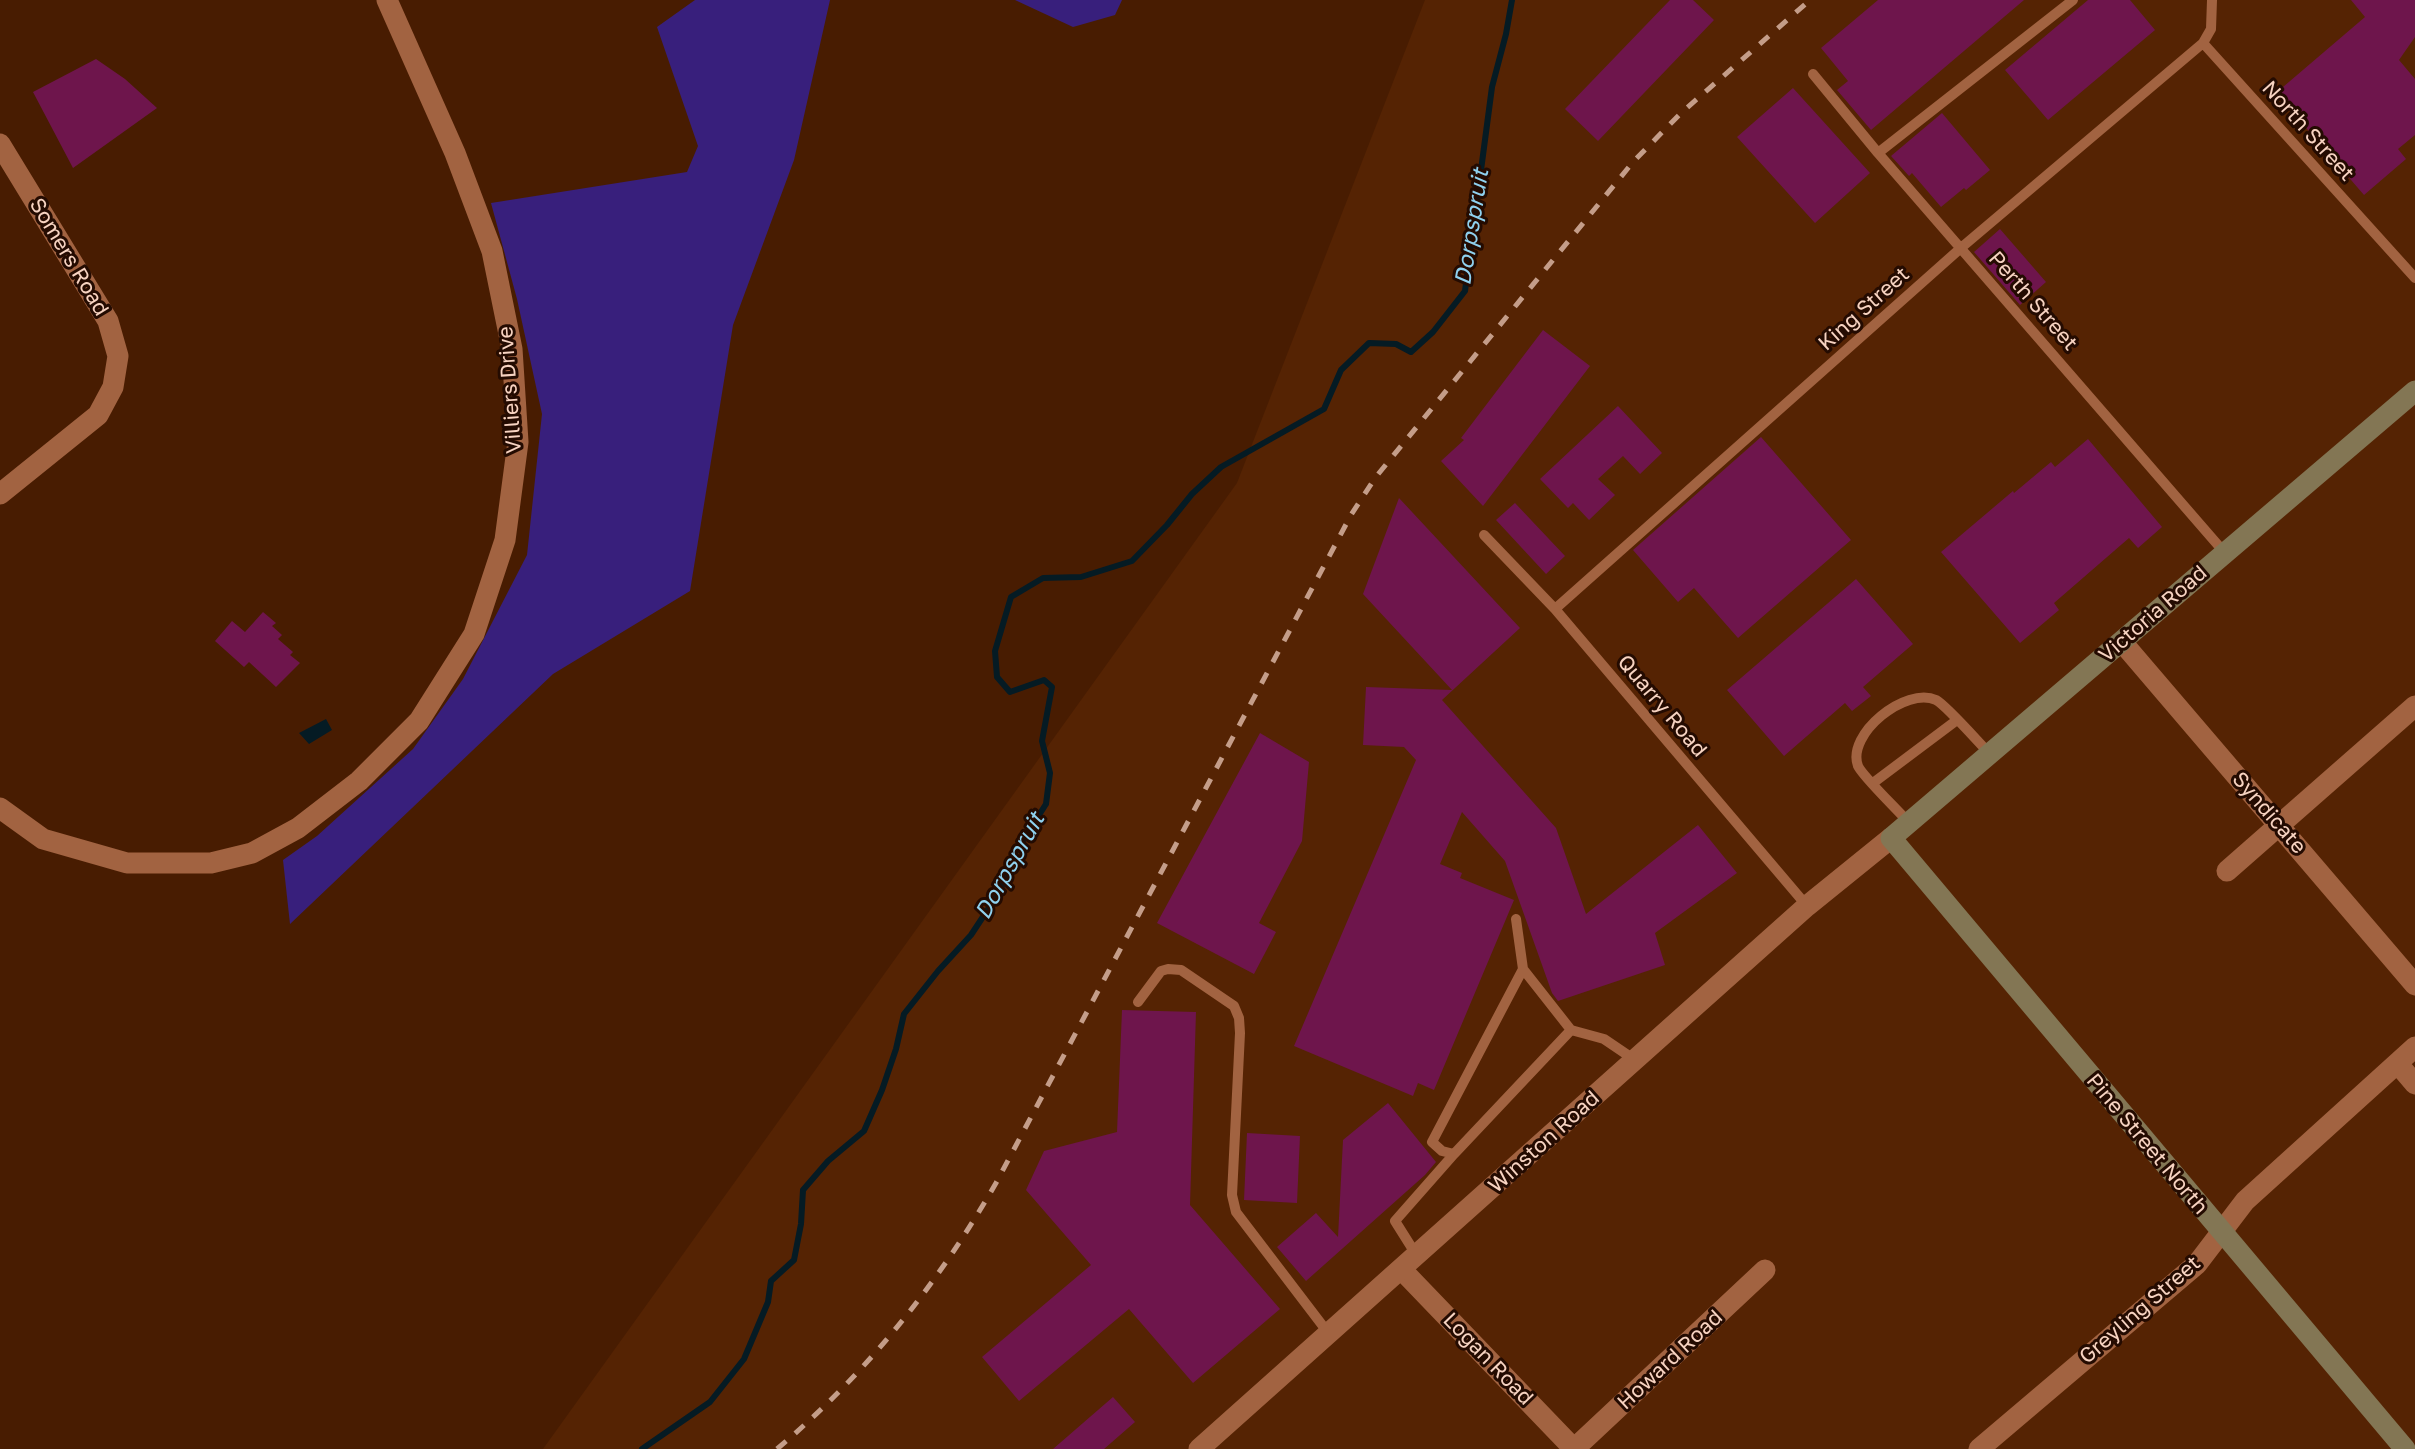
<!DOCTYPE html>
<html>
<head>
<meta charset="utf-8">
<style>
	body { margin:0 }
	canvas { display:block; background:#481c01 }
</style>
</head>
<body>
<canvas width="2415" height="1449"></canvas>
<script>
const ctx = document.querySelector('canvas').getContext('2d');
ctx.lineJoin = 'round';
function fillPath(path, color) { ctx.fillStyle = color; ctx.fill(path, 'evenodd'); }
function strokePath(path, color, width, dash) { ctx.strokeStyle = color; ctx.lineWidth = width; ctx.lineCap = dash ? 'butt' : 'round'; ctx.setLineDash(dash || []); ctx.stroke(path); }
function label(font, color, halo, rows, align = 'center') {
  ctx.font = font + ' "Golos Text",sans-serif'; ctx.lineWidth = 6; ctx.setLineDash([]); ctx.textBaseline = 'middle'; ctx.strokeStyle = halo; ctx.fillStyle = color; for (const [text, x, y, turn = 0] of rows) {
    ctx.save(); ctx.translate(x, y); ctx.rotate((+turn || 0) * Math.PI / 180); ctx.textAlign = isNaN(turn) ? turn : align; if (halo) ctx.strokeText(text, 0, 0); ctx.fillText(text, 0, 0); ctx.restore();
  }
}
const built = new Path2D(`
	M1425 0H2415V1449H543L1237 483Z`);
const green = new Path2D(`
	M695 0H830L794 160 733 325 690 591 553 674 290 924 283 860 317 836 413 749 463 679 527 555 542 414 517 299 491 203 687 172 698 146 657 27Z
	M1015 0H1122L1115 15 1073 27Z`);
const water = new Path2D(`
	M326 719 332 730 309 744 299 733Z`);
const stream = new Path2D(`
	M642 1449 710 1402 744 1359 768 1302 771 1281 794 1260 801 1224 803 1190 828 1161 864 1131 882 1090 896 1049 904 1014 938 971 971 935 1000 891 1015 853 1046 804 1050 773 1042 741 1052 687 1044 680 1010 692 997 677 995 651 1011 597 1043 578 1081 577 1132 561 1167 525 1192 494 1221 467 1324 409 1341 370 1369 343 1396 344 1411 352 1433 332 1465 291 1492 87 1506 34 1512 0`);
const building = new Path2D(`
	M1670 0H1693L1714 20 1598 141 1565 109Z
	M1878 0H2024L1871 130 1837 90 1848 81 1821 48Z
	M2088 0H2130L2155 30 2048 120 2005 70Z
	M2351 0H2415V37L2399 60 2415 79V135L2398 149 2406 159 2364 195 2276 93 2365 17Z
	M96 59 125 79 157 108 73 168 33 92Z
	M1793 88 1870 173 1815 223 1737 137Z
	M1942 113 1990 170 1966 190 1964 188 1941 207 1912 173 1909 176 1891 156Z
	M2000 229 2046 282 2020 305 1974 252Z
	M1543 330 1590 366 1483 506 1441 461 1464 440 1461 438Z
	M1618 406 1662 453 1640 474 1623 456 1598 479 1615 495 1589 520 1573 503 1568 508 1540 479Z
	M1761 437 1851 540 1738 638 1694 588 1678 602 1633 550Z
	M2088 439 2162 527 2138 548 2129 538 2054 603 2059 610 2020 643 1941 552 2013 491 2014 493 2051 462 2055 467Z
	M1399 498 1520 628 1442 700 1556 828 1586 914 1698 825 1737 873 1655 933 1665 965 1558 1001 1552 993 1505 861 1462 812 1440 864 1462 873 1460 878 1514 900 1434 1090 1418 1083 1413 1096 1294 1046 1416 760 1404 747 1363 745 1366 687 1452 690 1363 594Z
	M1515 503 1565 556 1546 574 1496 520Z
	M1856 579 1913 644 1863 687 1871 696 1852 711 1845 703 1784 756 1727 690Z
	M263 612 276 623 272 626 282 635 278 639 293 652 290 655 300 663 276 687 249 662 244 667 215 641 232 621 245 632Z
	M1260 733 1309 762 1302 841 1259 923 1276 932 1254 974 1157 923Z
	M1122 1010 1196 1012 1190 1205 1280 1309 1193 1383 1129 1309 1019 1401 982 1357 1091 1265 1026 1190 1044 1151 1117 1132Z
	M1388 1103 1436 1162 1425 1175 1306 1281 1277 1247 1316 1213 1338 1237 1343 1140Z
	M1247 1133 1300 1136 1297 1203 1244 1200Z
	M1113 1397 1135 1422 1104 1449H1053Z`);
const service = new Path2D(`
	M2203 43 2415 278
	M1813 74 1878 153 2224 552
	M1878 153 2073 0
	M1484 535 1555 609 1807 906
	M1555 609 1962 247 2203 43 2211 29 2212 0
	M1873 783 1957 720
	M1909 823C1899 811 1863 777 1858 766 1846 734 1906 686 1936 700 1946 705 1980 744 1990 754
	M1516 919 1523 969 1571 1030 1604 1039 1635 1060
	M1138 1002 1161 971 1168 969 1181 970 1234 1006 1239 1018 1240 1033 1232 1195 1236 1212 1329 1334
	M1454 1154 1442 1151 1432 1142 1523 969
	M1417 1256 1395 1221 1454 1154 1571 1030`);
const minor = new Path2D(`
	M0 144 108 321 118 356 113 387 98 415 0 494
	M2122 642 2415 985
	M0 808 43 839 127 863H211L252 853 298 828 359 781 419 721 474 634 505 540 518 442 512 349 492 251 455 153 387 0
	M2227 871 2415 706
	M2398 1064 2415 1084
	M1402 1270 1574 1449
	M1574 1449 1765 1270
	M1979 1449 2197 1264 2245 1201 2415 1047`);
const tertiary = new Path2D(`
	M1199 1449 1807 906 1891 838`);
const secondary = new Path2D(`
	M2405 1449 1891 838 2415 391`);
const rail = new Path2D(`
	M777 1449C866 1374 938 1284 996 1183L1351 515 1375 478 1633 162 1680 114 1810 0`);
const streetNames = [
	["North Street",2308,131,48],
	["Somers Road",69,257,59],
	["Perth Street",2033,301,49],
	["King Street",1864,309,-42],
	["Villiers Drive",510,390,-94],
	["Victoria Road",2153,614,-41],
	["Quarry Road",1662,706,50],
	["Syndicate",2269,813,49],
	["Winston Road",1544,1142,-42],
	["Pine Street North",2147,1144,50],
	["Greyling Street",2140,1310,-41],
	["Logan Road",1488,1359,46],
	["Howard Road",1670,1360,-43]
];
const waterNames = [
	["Dorpspruit",1472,227,-81],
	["Dorpspruit",1010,866,-61]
];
fillPath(built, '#552303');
fillPath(green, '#381f7c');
fillPath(water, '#051b24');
strokePath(stream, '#051b24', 6);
fillPath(building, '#6e154c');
strokePath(service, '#a26341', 10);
strokePath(minor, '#a26341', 21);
strokePath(tertiary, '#a26341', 21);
strokePath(secondary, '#837654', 21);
strokePath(rail, '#c49d89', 5, [12, 12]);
label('21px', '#f7d3c1', '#240b01', streetNames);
label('italic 23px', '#8fd1ef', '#240b01', waterNames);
</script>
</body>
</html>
